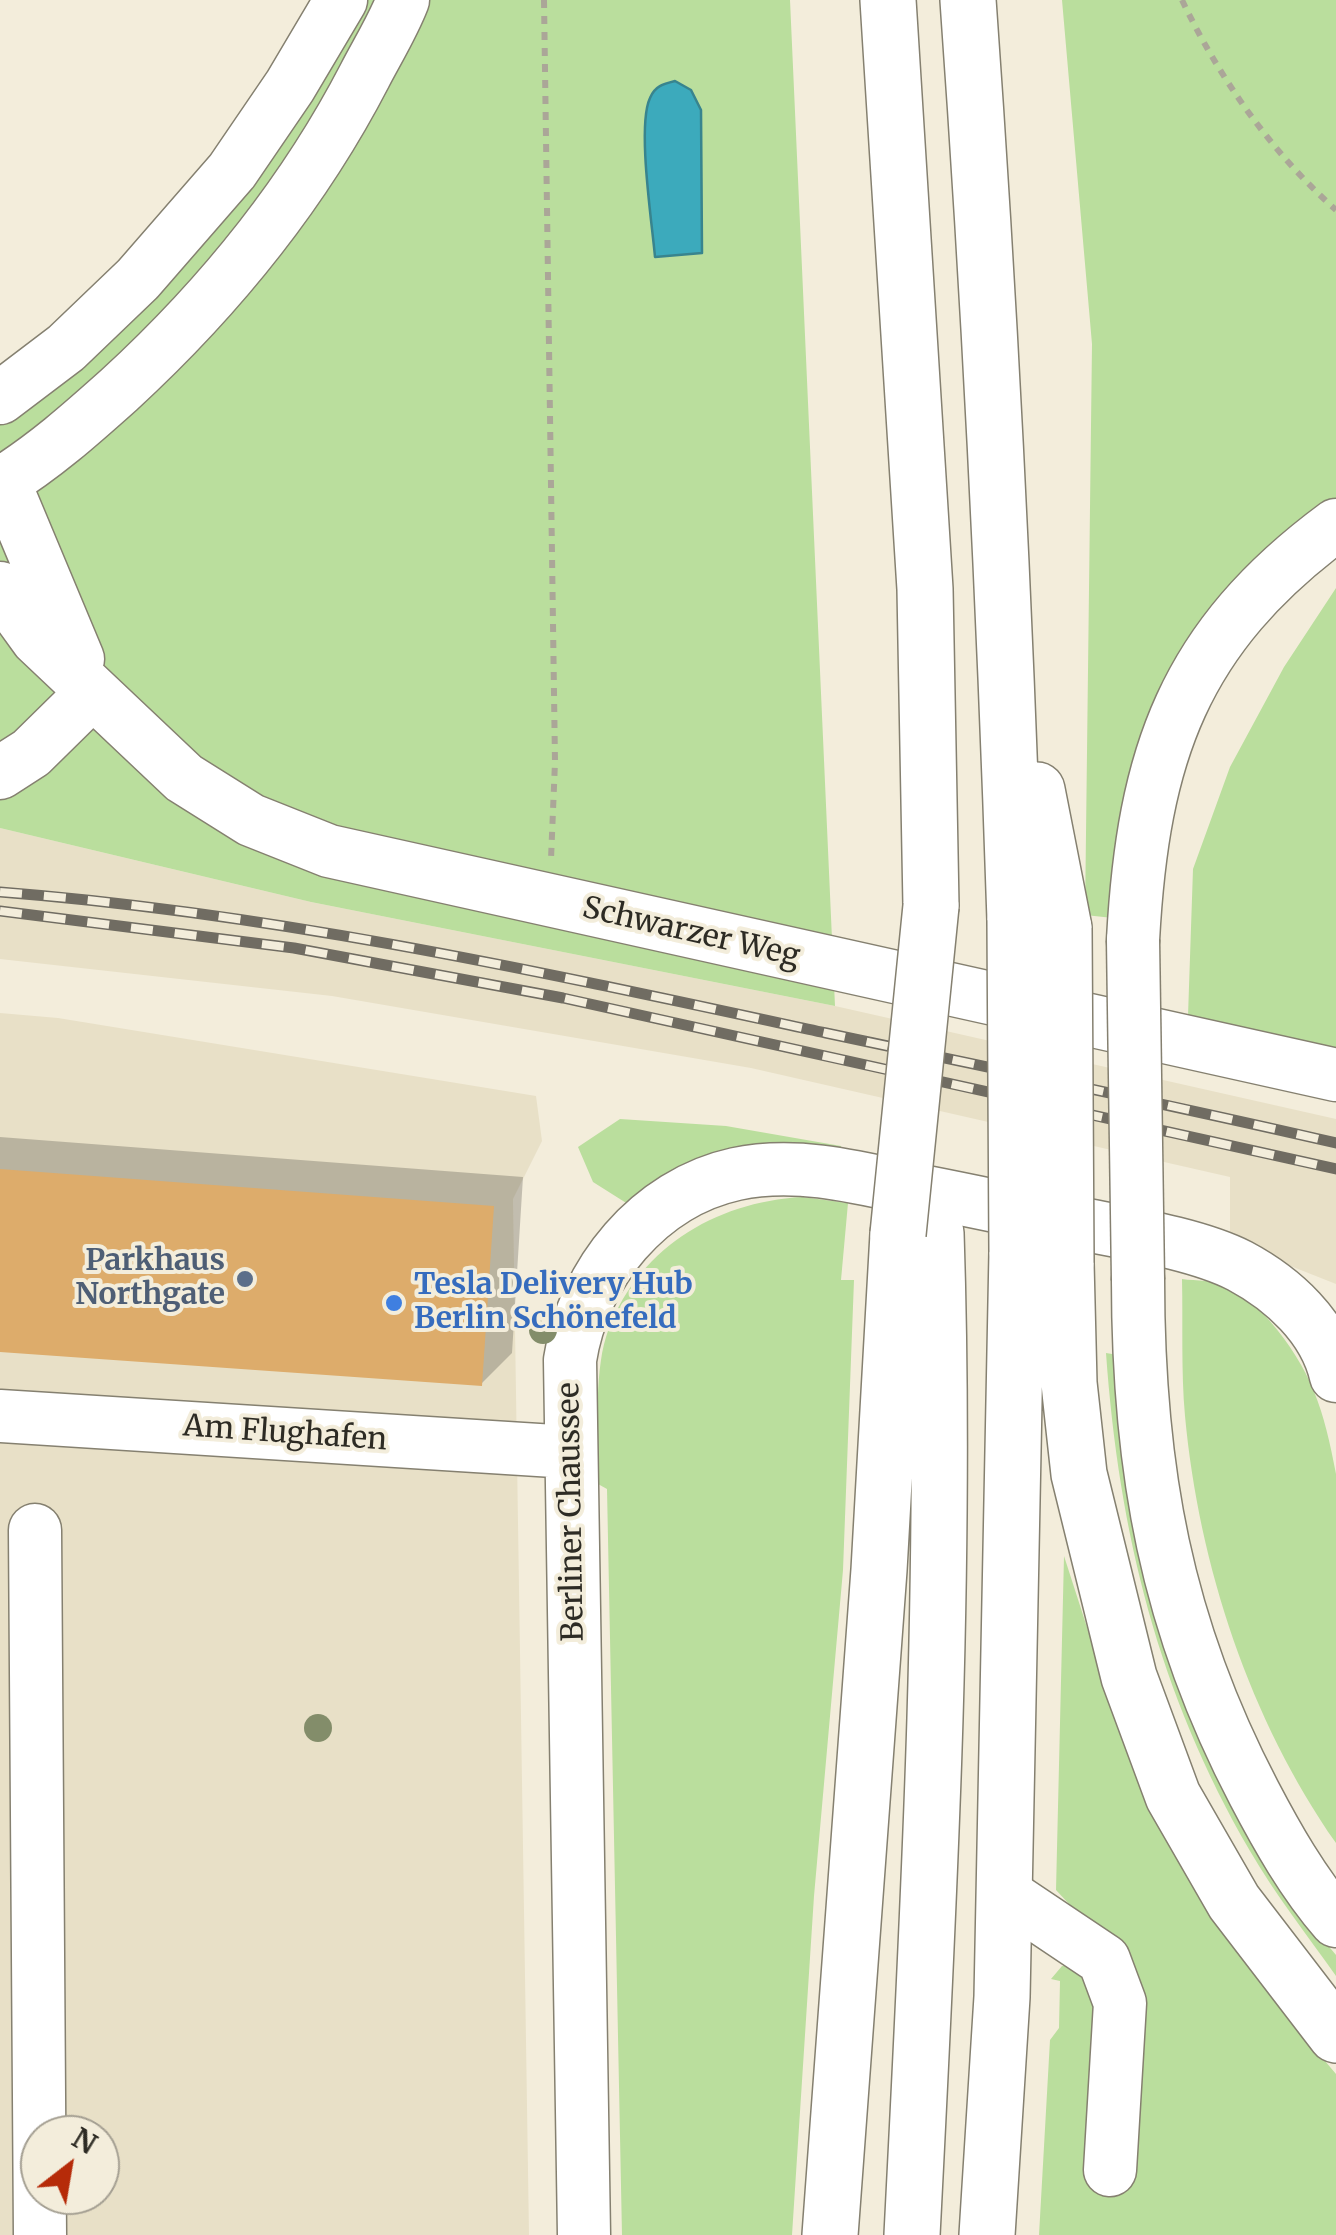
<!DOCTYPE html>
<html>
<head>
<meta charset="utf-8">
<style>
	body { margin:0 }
	#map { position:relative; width:1336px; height:2235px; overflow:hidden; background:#f3eddb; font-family:Merriweather,serif }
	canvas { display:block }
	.north { position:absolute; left:20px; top:2115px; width:100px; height:100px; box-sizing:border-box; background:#f3eddb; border:2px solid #a49f92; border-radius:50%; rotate:31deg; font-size:28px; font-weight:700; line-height:40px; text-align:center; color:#2d2b24 }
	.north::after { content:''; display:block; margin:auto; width:35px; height:45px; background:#b62b09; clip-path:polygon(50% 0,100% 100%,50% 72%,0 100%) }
</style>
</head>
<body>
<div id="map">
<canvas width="1336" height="2235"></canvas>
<div class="north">N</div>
</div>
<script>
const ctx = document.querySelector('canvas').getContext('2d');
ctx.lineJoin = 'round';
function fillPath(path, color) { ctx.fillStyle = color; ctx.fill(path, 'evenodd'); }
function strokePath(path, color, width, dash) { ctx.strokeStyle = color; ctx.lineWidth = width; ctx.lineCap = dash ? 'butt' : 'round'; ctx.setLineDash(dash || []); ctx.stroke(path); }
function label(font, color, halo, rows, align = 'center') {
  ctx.font = font + ' Merriweather,serif'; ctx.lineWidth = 8; ctx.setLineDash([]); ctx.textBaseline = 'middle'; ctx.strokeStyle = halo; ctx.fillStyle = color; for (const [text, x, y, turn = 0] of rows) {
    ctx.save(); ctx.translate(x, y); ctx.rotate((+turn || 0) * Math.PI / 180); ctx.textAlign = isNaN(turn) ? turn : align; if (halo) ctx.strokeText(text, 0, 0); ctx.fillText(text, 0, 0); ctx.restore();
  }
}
const built = new Path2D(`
	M0 828 311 902 835 1006 1336 1119V1284L1230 1242V1177L751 1068 332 996 0 959Z
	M0 1013 58 1018 536 1096 542 1141 513 1199 529 2235H0ZM40 2135H100V2195H40Z`);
const green = new Path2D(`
	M311 0H790L835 1006 311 902 0 828V373L114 273 227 141Z
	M1062 0H1336V506L1221 606 1113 918 1085 915 1092 344Z
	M1336 588V1050L1188 1016 1193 869 1230 767 1284 667Z
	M620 1119 726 1126 841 1146V1151L763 1146 690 1161 631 1206 593 1182 578 1147Z
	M802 1197 848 1203 841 1280H854L843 1570 814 1896 792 2235H622L607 1489 598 1484C598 1443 594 1375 606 1337 635 1250 714 1202 802 1197Z
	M1182 1279C1196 1281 1215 1280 1228 1286 1244 1292 1258 1308 1269 1320 1312 1370 1324 1410 1336 1474V1843C1250 1720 1199 1566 1185 1416 1181 1371 1183 1324 1182 1279Z
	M1106 1353 1118 1355 1120 1428 1320 1936 1336 1955V1976C1307 1935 1275 1894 1250 1851 1158 1692 1119 1534 1106 1353Z
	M1064 1556 1113 1708 1205 1903 1286 2015 1336 2074V2235H1039L1050 2040 1059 2028 1060 1981 1051 1979 1062 1966 1092 1965 1109 1947 1056 1890Z`);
const water = new Path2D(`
	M675 81 691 90 701 110 702 253 655 257C652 222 637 126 650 98 655 86 663 84 675 81Z`);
const shadow = new Path2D(`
	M0 1137 523 1177 512 1353 481 1384 0 1350Z`);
const building = new Path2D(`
	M0 1169 494 1206 482 1386 0 1352Z`);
const path = new Path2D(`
	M544 0 555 762 551 859
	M1182 0C1219 78 1272 153 1336 210`);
const minor = new Path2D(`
	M0 398 66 348 138 279 232 171 290 86 341 0
	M0 479 4 482 78 659
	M0 484C44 457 81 424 119 390 218 299 303 195 365 75 378 50 393 26 403 0
	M0 588 37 639 184 778 251 820 329 851 1336 1075
	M0 773 31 753 92 693
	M1133 940C1143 755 1183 638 1336 525
	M1138 1280C1138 1468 1166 1625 1254 1793 1277 1837 1303 1883 1336 1921
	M0 1416 570 1452
	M35 1530 40 2235
	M1004 1893 1104 1960 1120 2003 1110 2170
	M584 2235 570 1360C583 1273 649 1193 736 1174 796 1161 858 1177 916 1190 963 1199 1010 1209 1057 1219 1111 1231 1191 1241 1240 1266 1283 1289 1325 1327 1336 1376`);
const highway = new Path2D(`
	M888 0 925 589 931 906
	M968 0C990 306 1005 613 1015 920
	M1037 790 1064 928
	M1066 1263 1069 1383 1079 1474 1129 1677 1173 1796 1234 1902 1336 2035
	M830 2235 879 1570 898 1234
	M912 2235C929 1902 947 1567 936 1233
	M987 2235 1002 1997 1017 1252`);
const rail = new Path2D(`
	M0 892C282 914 551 974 826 1033 996 1069 1167 1104 1336 1143
	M0 911 294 948 563 998 1336 1169`);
const minorBridge = new Path2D(`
	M1133 940 1138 1280`);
const highwayBridge = new Path2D(`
	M1015 920 1017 1252
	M1064 928 1066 1263
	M898 1234 931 906`);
const trees = [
	[543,1330],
	[318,1728]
];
const markers = [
	[245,1279,10,"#5c6f8a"],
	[394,1303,10,"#3f7fe0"]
];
const streetNames = [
	["Schwarzer Weg",691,933,13],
	["Am Flughafen",285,1434,4],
	["Berliner Chaussee",572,1512,-91]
];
const serviceNames = [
	["Parkhaus",225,1262],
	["Northgate",225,1296]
];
const shopNames = [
	["Tesla Delivery Hub",414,1286],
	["Berlin Schönefeld",414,1320]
];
fillPath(built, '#e8e0c7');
fillPath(green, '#bade9d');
fillPath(water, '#3caabc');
strokePath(water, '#38848e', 2.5);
fillPath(shadow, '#0003');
fillPath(building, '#ddac6b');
strokePath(minor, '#858070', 55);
strokePath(highway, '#858070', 58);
strokePath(path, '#aba698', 6, [8, 8]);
strokePath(minor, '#fff', 52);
strokePath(highway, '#fff', 55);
strokePath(rail, '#706c62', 11);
strokePath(rail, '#f3eddb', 8, [22]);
strokePath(minorBridge, '#858070', 55, []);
strokePath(highwayBridge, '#858070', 58, []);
strokePath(minorBridge, '#fff', 52);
strokePath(highwayBridge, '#fff', 55);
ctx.fillStyle = '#838d6a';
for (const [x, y] of trees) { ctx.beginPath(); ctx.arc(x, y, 14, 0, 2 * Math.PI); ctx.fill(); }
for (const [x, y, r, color] of markers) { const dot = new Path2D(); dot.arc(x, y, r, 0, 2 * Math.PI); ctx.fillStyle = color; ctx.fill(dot); strokePath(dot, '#f3eddb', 4); }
label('30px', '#2d2b24', '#f3eddb', streetNames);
label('bold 30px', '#4e5e75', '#f3eddb', serviceNames, 'right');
label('bold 30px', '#366cbe', '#f3eddb', shopNames, 'left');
</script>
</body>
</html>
